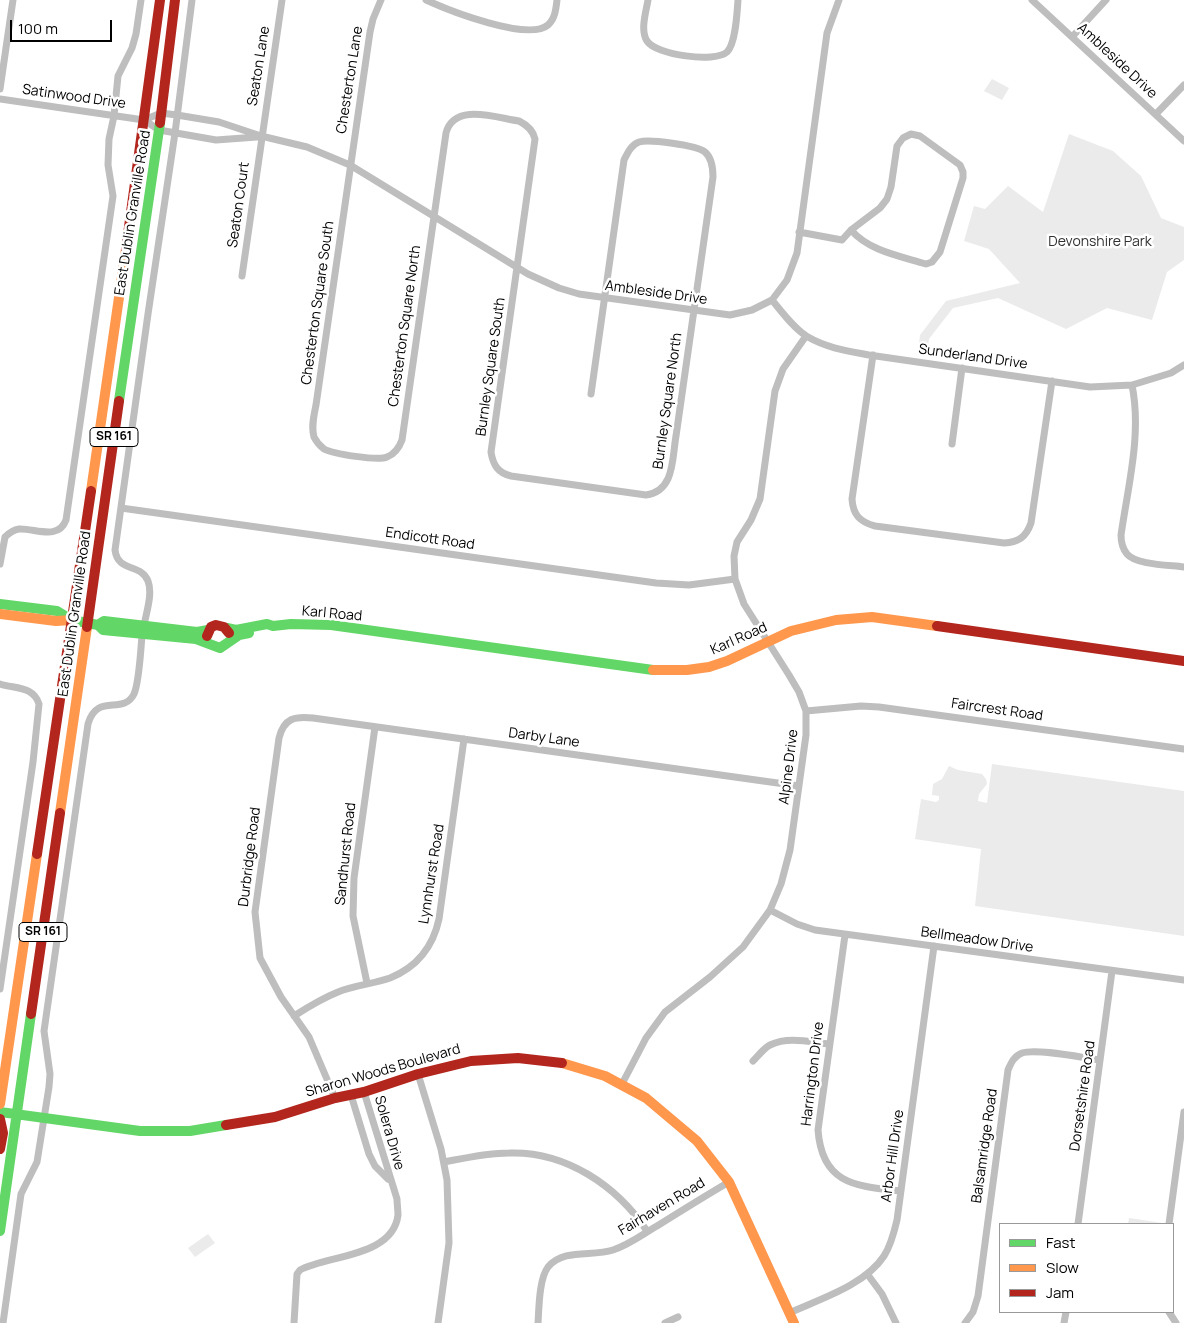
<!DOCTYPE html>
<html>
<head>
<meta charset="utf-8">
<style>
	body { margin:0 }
	#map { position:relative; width:1184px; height:1323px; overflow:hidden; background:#fff; font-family:Manrope,sans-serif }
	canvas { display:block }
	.legend { position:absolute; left:999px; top:1223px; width:175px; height:90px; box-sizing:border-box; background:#fff; border:1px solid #999; margin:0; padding:6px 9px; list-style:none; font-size:15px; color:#000 }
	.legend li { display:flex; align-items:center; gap:10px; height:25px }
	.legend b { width:25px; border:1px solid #999 }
	.scale { position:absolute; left:10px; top:20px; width:102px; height:22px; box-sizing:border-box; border:2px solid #000; border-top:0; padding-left:6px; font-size:15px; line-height:18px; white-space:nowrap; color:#000; -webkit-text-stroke:4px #fff; paint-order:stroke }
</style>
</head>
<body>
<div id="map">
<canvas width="1184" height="1323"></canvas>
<ul class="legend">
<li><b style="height:6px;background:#63d668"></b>Fast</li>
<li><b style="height:6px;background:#ff974d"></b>Slow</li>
<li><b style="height:6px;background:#b3261e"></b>Jam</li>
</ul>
<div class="scale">100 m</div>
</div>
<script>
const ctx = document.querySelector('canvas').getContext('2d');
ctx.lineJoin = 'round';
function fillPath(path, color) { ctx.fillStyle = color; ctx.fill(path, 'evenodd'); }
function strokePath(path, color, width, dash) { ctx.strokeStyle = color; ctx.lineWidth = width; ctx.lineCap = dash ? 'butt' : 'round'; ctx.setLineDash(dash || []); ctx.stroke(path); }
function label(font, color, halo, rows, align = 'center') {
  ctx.font = font + ' Manrope,sans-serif'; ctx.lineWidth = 5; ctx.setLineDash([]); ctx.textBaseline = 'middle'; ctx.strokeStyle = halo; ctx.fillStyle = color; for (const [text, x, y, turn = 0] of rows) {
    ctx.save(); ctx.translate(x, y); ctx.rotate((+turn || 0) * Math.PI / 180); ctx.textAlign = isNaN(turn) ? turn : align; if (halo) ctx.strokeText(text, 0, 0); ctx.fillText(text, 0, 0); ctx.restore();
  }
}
const green = new Path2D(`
	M992 79 1009 88 1002 100 984 91Z
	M1069 134 1113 151 1141 176 1161 218 1184 227V260L1167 272 1152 320 1107 308 1066 329 998 298 953 308 929 339 927 352 918 351 920 335 946 301 1020 283 989 249 964 241 974 206 985 209 1008 186 1043 212Z
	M992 764 1184 791V936L975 906 982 840 981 849 915 839 921 799 936 802 939 800V796L932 795 933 784 942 779 949 766 958 770 982 774 986 779 987 784 979 794 978 801 987 803Z
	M1129 1218 1162 1223 1161 1224H1128Z
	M208 1234 215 1243 195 1257 188 1248Z`);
const street = new Path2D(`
	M381 0 373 19 370 32 316 405C314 415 311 427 314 437 316 441 320 446 324 449 333 454 378 461 387 457 395 454 399 448 402 440L446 133C454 102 497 118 519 121 527 125 533 130 535 139L491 452C493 465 498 473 511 476L646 495C675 491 672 458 676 436L713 177C713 168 712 158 705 152 696 145 649 139 639 142 631 145 628 152 624 160L591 394
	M426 0C448 10 528 42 548 25 555 19 556 9 557 0
	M648 0C646 12 640 30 647 41 656 55 715 63 727 52 736 43 737 12 738 0
	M1032 0 1184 141
	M1072 37 1106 0
	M0 89 13 0
	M0 99 144 120 159 130 216 140 257 137
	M1156 114 1184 85
	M144 120 161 113 177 115 219 122 261 136 307 147 350 165 528 274 559 288 579 294 730 315 752 310 772 300 787 280 797 253 827 33 839 0
	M799 232 842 240 851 230 880 208 887 199 891 187 897 146 903 138 911 134 920 136 960 165 963 172V178L940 252 932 262 926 264C900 256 869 251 851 230
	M242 276 282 0
	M772 300C781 311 795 330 808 337 827 348 848 351 869 355L1090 387 1132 385 1171 373 1184 365
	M873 355 852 499C853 515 860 522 875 526L1004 543C1019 542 1026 537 1031 523L1052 381
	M1132 385C1142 434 1128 486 1121 535 1121 542 1122 548 1127 554 1136 565 1170 565 1184 567
	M952 444 962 368
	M121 508 656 583 689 585 735 579
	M0 564 5 537C9 533 13 530 19 529 35 528 58 541 66 520L113 196 108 165 109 139 114 116 118 76 132 48 136 34 141 0
	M144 626C146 613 153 594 148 581 141 563 118 573 115 550L148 314 175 133 192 0
	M0 684C16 689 33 686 39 704L33 762 0 989
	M806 711 861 706 879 707 1184 749
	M770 910 797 924 815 930 1184 980
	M845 935 818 1130C822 1184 855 1186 900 1191
	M367 983 353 916 354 878 375 727
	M294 1016C308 1007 323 998 338 992 355 985 373 984 390 978 417 967 433 947 439 919L464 739
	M753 1061C758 1056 764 1048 770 1045 788 1036 810 1042 829 1044
	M418 1074 441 1149 447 1180 449 1243 438 1323
	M622 1084 646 1038 665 1012 710 977 743 947 770 910 781 884 790 850 806 735V711L799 692 789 675 744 604 735 579 734 556 737 542 751 520 760 499 775 391 783 369 806 336
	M351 1095 369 1154 375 1166 388 1179
	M335 1098 309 1037 281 997 260 958 255 912 279 738C284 718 295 716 313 718L799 786
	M444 1162C465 1158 487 1153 509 1153 566 1151 617 1186 647 1231
	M1078 1224 1112 971
	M1169 1224 1184 1112
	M868 1275 882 1294 896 1323
	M1169 1312 1176 1323
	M789 1313C820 1299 865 1285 884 1256 891 1245 894 1233 897 1220L934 946
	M3 1323 21 1194 37 1162 49 1087 50 1074 44 1031 88 724C97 692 123 716 134 694 139 683 141 648 142 635
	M294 1323 297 1274 300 1270C328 1255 393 1257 398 1215 398 1210 397 1204 397 1199L364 1092
	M538 1323C539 1308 539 1279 548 1267 564 1248 592 1257 613 1250 629 1245 643 1234 657 1226 681 1211 705 1196 729 1182
	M665 1323 678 1317
	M965 1323 973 1312 978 1296 1008 1070C1011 1063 1014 1056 1022 1053 1036 1048 1084 1058 1100 1060
	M1064 1323 1066 1312`);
const fast = new Path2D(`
	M119 401 160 123
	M0 604 57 611 72 620 98 625 103 630 196 639 220 648 239 635 249 633
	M98 625 104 621 197 632 208 630
	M227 628 236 630 267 624 273 626 291 624 331 625 653 670
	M0 1112 140 1131H190L226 1125
	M0 1231 31 1014`);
const slow = new Path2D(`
	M91 491 126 249
	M0 614 56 621 72 620
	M653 670H687L709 667 727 661 791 631 836 620 872 617 937 626
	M60 813 87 627
	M562 1063 605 1076 646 1098 697 1141 729 1182 794 1323
	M0 1104 37 854`);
const jam = new Path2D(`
	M160 123 175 0
	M126 249 160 0
	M937 626 1184 661
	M87 627 119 401
	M207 636 211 627 216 625 224 627 229 633
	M37 854 91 491
	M31 1014 60 813
	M0 1119 3 1133 0 1149
	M226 1125 275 1117 335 1098 364 1092 418 1074 471 1061 518 1058 562 1063`);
const shields = [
	[114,437,48],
	[43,932,48]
];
const shieldNames = [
	["SR 161",114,437],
	["SR 161",43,932]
];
const streetNames = [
	["Ambleside Drive",1117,61,43],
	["Seaton Lane",259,66,-81],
	["Chesterton Lane",350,80,-81],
	["Satinwood Drive",74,97,8],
	["Seaton Court",239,205,-82],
	["East Dublin Granville Road",133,213,-81],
	["Ambleside Drive",656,293,8],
	["Chesterton Square South",318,303,-82],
	["Chesterton Square North",405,326,-82],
	["Sunderland Drive",973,357,8],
	["Burnley Square South",491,367,-82],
	["Burnley Square North",668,401,-82],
	["Endicott Road",430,539,8],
	["East Dublin Granville Road",75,614,-82],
	["Karl Road",332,614,5],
	["Karl Road",739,639,-24],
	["Faircrest Road",997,710,8],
	["Darby Lane",544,738,8],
	["Alpine Drive",789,767,-83],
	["Sandhurst Road",346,854,-84],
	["Durbridge Road",250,857,-83],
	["Lynnhurst Road",432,874,-81],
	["Bellmeadow Drive",977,940,8],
	["Sharon Woods Boulevard",383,1071,-16],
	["Harrington Drive",813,1074,-83],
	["Dorsetshire Road",1083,1096,-82],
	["Solera Drive",389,1133,74],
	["Balsamridge Road",985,1146,-82],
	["Arbor Hill Drive",893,1156,-82],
	["Fairhaven Road",662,1207,-31]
];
const parkNames = [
	["Devonshire Park",1100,242]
];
fillPath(green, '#ebebeb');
strokePath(street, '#bebebe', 7);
strokePath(fast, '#63d668', 10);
strokePath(slow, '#ff974d', 10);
strokePath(jam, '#b3261e', 10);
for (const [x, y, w] of shields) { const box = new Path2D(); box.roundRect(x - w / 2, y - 9.5, w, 19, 4); ctx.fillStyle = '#fff'; ctx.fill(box); strokePath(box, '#000', 1); }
label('bold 12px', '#000', null, shieldNames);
label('14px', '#000', '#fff', streetNames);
label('14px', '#313131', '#fff', parkNames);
</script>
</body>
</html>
